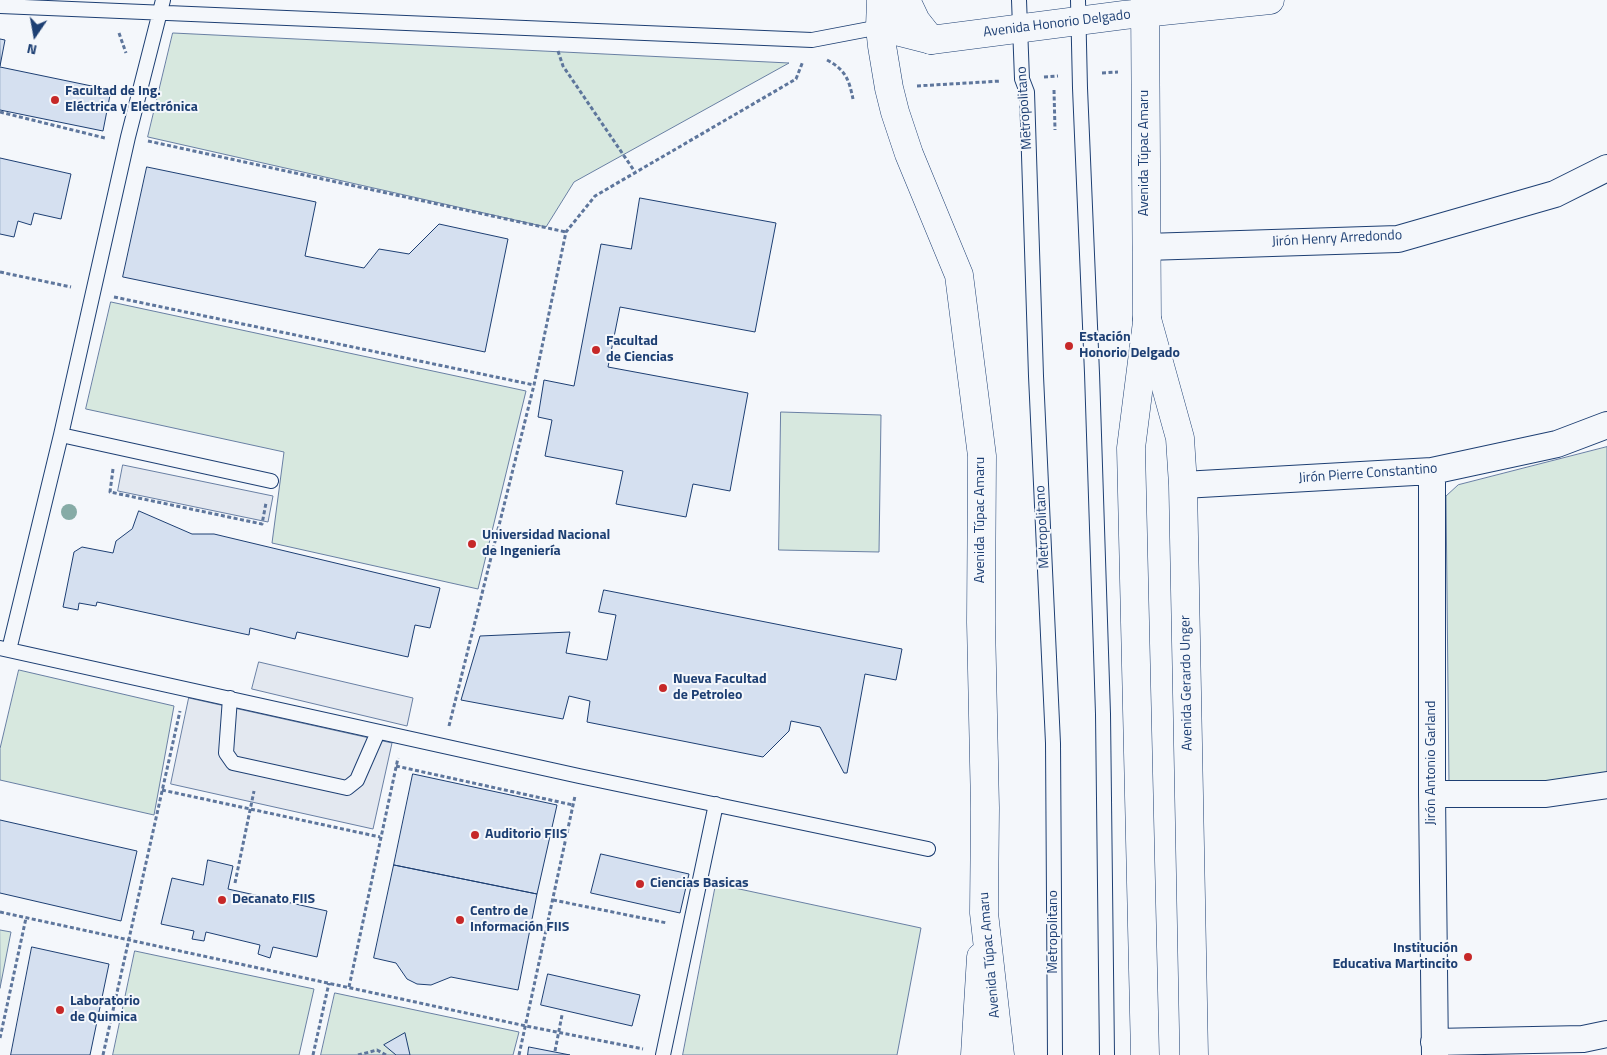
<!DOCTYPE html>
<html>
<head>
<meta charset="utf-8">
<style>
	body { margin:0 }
	#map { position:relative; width:1607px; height:1055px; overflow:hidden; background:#f4f7fb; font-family:"Titillium Web",sans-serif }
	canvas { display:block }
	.north { position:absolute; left:10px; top:10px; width:50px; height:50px; -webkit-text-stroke:4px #f4f7fb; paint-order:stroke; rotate:192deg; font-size:14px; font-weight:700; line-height:20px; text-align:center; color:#1d3f73 }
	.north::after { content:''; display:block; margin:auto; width:18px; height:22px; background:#1d3f73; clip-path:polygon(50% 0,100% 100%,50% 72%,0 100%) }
</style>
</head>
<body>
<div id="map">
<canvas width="1607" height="1055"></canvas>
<div class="north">N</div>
</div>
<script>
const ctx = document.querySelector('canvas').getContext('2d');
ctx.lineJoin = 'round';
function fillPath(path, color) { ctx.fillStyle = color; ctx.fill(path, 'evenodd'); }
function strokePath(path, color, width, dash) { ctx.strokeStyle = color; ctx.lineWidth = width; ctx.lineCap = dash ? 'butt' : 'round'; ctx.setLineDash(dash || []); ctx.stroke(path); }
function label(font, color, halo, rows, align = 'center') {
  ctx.font = font + ' "Titillium Web",sans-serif'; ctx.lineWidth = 4; ctx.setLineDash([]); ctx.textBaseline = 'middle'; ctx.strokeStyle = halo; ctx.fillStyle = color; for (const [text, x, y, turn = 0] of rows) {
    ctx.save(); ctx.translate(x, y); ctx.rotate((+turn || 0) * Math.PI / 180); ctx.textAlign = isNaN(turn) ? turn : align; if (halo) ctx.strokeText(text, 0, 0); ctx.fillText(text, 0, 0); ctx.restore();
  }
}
const green = new Path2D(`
	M173 33 789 63 574 182 546 227 148 137Z
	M111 302 526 391 478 589 272 543 284 452 86 409Z
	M781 412 881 415 879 552 779 550Z
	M1607 447V776L1557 785H1449L1446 496 1458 485Z
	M19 670 174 706 154 815 0 780V749Z
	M716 884 921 928 897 1055H683Z
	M0 930 11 932 0 988Z
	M135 951 314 989 299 1055H113Z
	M335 993 519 1032 513 1055H321Z`);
const parking = new Path2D(`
	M123 465 273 496 268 522 118 491Z
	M259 662 413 698 407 726 252 689Z
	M189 698 392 743 373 829 171 784Z`);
const building = new Path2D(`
	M0 39 5 40 0 66Z
	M0 67 111 90 103 131 0 110Z
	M0 158 71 174 61 219 34 213 31 225 18 221 14 237 0 234Z
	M147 167 316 202 305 256 364 268 379 249 409 254 439 224 508 239 485 352 123 277Z
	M640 198 776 223 755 332 620 307 608 367 748 393 730 491 693 484 686 517 616 504 623 471 545 456 552 420 538 417 544 380 574 386 601 244 631 249Z
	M139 511 192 534H214L440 588 430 628 415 625 408 657 297 632 295 639 250 628 249 635 97 602 96 606 79 603 78 610 63 607 74 552 82 547 113 553 116 541 132 529Z
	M604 590 902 649 896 680 865 674 847 773H844L820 727 791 721 789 731 763 757 587 722 590 701 569 696 563 719 461 700 480 636 570 632 566 653 607 660 616 615 599 612Z
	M413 774 557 805 537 894 394 865Z
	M0 820 137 851 121 921 0 893Z
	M601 854 689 874 680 913 591 893Z
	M208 860 233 866 228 889 327 911 317 957 273 947 270 958 258 954 260 945 206 932 204 941 192 939 194 931 161 924 172 878 203 885Z
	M394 865 537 894 518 990 451 977 431 985 417 984 407 979 396 963 374 958Z
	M32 947 109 964 90 1055H11Z
	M548 974 640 995 632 1026 541 1005Z
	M405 1033 410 1055H396L384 1045Z
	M529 1047 570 1055H528Z`);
const path = new Path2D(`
	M119 33 126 53
	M558 51 563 66 635 172
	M827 60C846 70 849 80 853 99
	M1102 73 1118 72
	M1044 77 1058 76
	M917 86 1001 81
	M1054 90 1055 130
	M0 112 105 138
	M148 141 566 232
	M0 272 71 287
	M114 297 534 385
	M113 469 110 492 262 524 266 503
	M449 726 534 385 566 232 595 196 796 79 803 61
	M396 766 573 805
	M162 790 380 837
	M235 883 254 791
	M553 900 667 923
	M0 912 526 1026 643 1049
	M349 987 398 758
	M0 1038 26 918
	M555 1051 562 1015
	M103 1055 180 711
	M313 1055 329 983
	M358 1055 377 1050 386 1055
	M519 1055 575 796`);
const lane = new Path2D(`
	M1019 0 1022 79 1027 92 1036 376 1053 743 1055 1055
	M1078 0 1080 88 1092 373 1103 714 1107 1055
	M0 6 812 40 880 27
	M61 435 271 481
	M0 648 579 776 928 849
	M9 650 61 435 128 137 163 0
	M230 698 226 753 233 763 347 788 357 780 378 732
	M663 1055 716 804`);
const street = new Path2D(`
	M1146 247 1398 239 1555 194 1607 168
	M1432 471V794L1435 1055
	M1183 485 1432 471 1557 444 1607 425
	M1432 794H1546L1607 785
	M1434 1042 1583 1039 1607 1034`);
const secondary = new Path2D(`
	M893 10 880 27 931 40 1124 15 1270 0
	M1147 319 1180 438 1183 485 1194 1055
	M975 1055 981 957`);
const primary = new Path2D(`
	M881 0 880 27 882 46 889 88 895 112 909 154 959 275 982 456 981 622 985 808 984 913 1000 1055
	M906 0 916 21 931 40
	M1145 0 1147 322 1131 448 1145 1055`);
const trees = [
	[69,512]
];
const markers = [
	[55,100,5,"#c62828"],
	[1069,346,5,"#c62828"],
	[596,350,5,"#c62828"],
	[472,544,5,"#c62828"],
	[663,688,5,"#c62828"],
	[475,835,5,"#c62828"],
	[640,884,5,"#c62828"],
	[222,900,5,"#c62828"],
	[460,920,5,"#c62828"],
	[1468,957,5,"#c62828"],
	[60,1010,5,"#c62828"]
];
const streetNames = [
	["Avenida Honorio Delgado",1057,24,-7],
	["Metropolitano",1025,108,-94],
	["Avenida Túpac Amaru",1145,153,-90],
	["Jirón Henry Arredondo",1337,239,-3],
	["Jirón Pierre Constantino",1368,474,-4],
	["Avenida Túpac Amaru",981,520,-90],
	["Metropolitano",1043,527,-93],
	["Avenida Gerardo Unger",1187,683,-91],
	["Jirón Antonio Garland",1432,763,-90],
	["Metropolitano",1054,932,-90],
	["Avenida Túpac Amaru",990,955,-95]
];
const poiNames = [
	["Facultad de Ing.",65,92],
	["Eléctrica y Electrónica",65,108],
	["Estación",1079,338],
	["Honorio Delgado",1079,354],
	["Facultad",606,342],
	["de Ciencias",606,358],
	["Universidad Nacional",482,536],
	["de Ingeniería",482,552],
	["Nueva Facultad",673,680],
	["de Petroleo",673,696],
	["Auditorio FIIS",485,835],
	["Ciencias Basicas",650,884],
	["Decanato FIIS",232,900],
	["Centro de",470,912],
	["Información FIIS",470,928],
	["Institución",1458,949,"right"],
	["Educativa Martincito",1458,965,"right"],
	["Laboratorio",70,1002],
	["de Quimica",70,1018]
];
fillPath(green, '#d7e8df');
strokePath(green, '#687fa3', 1);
fillPath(parking, '#e3e8f0');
strokePath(parking, '#687fa3', 1);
fillPath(building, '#d5e0f0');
strokePath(building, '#1d3f73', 1);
strokePath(lane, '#1d3f73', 16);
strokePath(street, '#1d3f73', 28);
strokePath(secondary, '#1d3f73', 29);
strokePath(primary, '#1d3f73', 29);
strokePath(path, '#5e769c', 3, [4, 2.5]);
strokePath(lane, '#f4f7fb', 14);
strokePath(street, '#f4f7fb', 26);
strokePath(secondary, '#f4f7fb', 28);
strokePath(primary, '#f4f7fb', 28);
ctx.fillStyle = '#86aba6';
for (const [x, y] of trees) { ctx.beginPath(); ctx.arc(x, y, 8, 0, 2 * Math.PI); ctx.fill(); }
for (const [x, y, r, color] of markers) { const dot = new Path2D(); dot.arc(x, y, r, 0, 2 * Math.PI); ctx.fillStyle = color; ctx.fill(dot); strokePath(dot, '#f4f7fb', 2); }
label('14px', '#1d3f73', '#f4f7fb', streetNames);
label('bold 14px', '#1d3f73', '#f4f7fb', poiNames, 'left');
</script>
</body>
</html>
